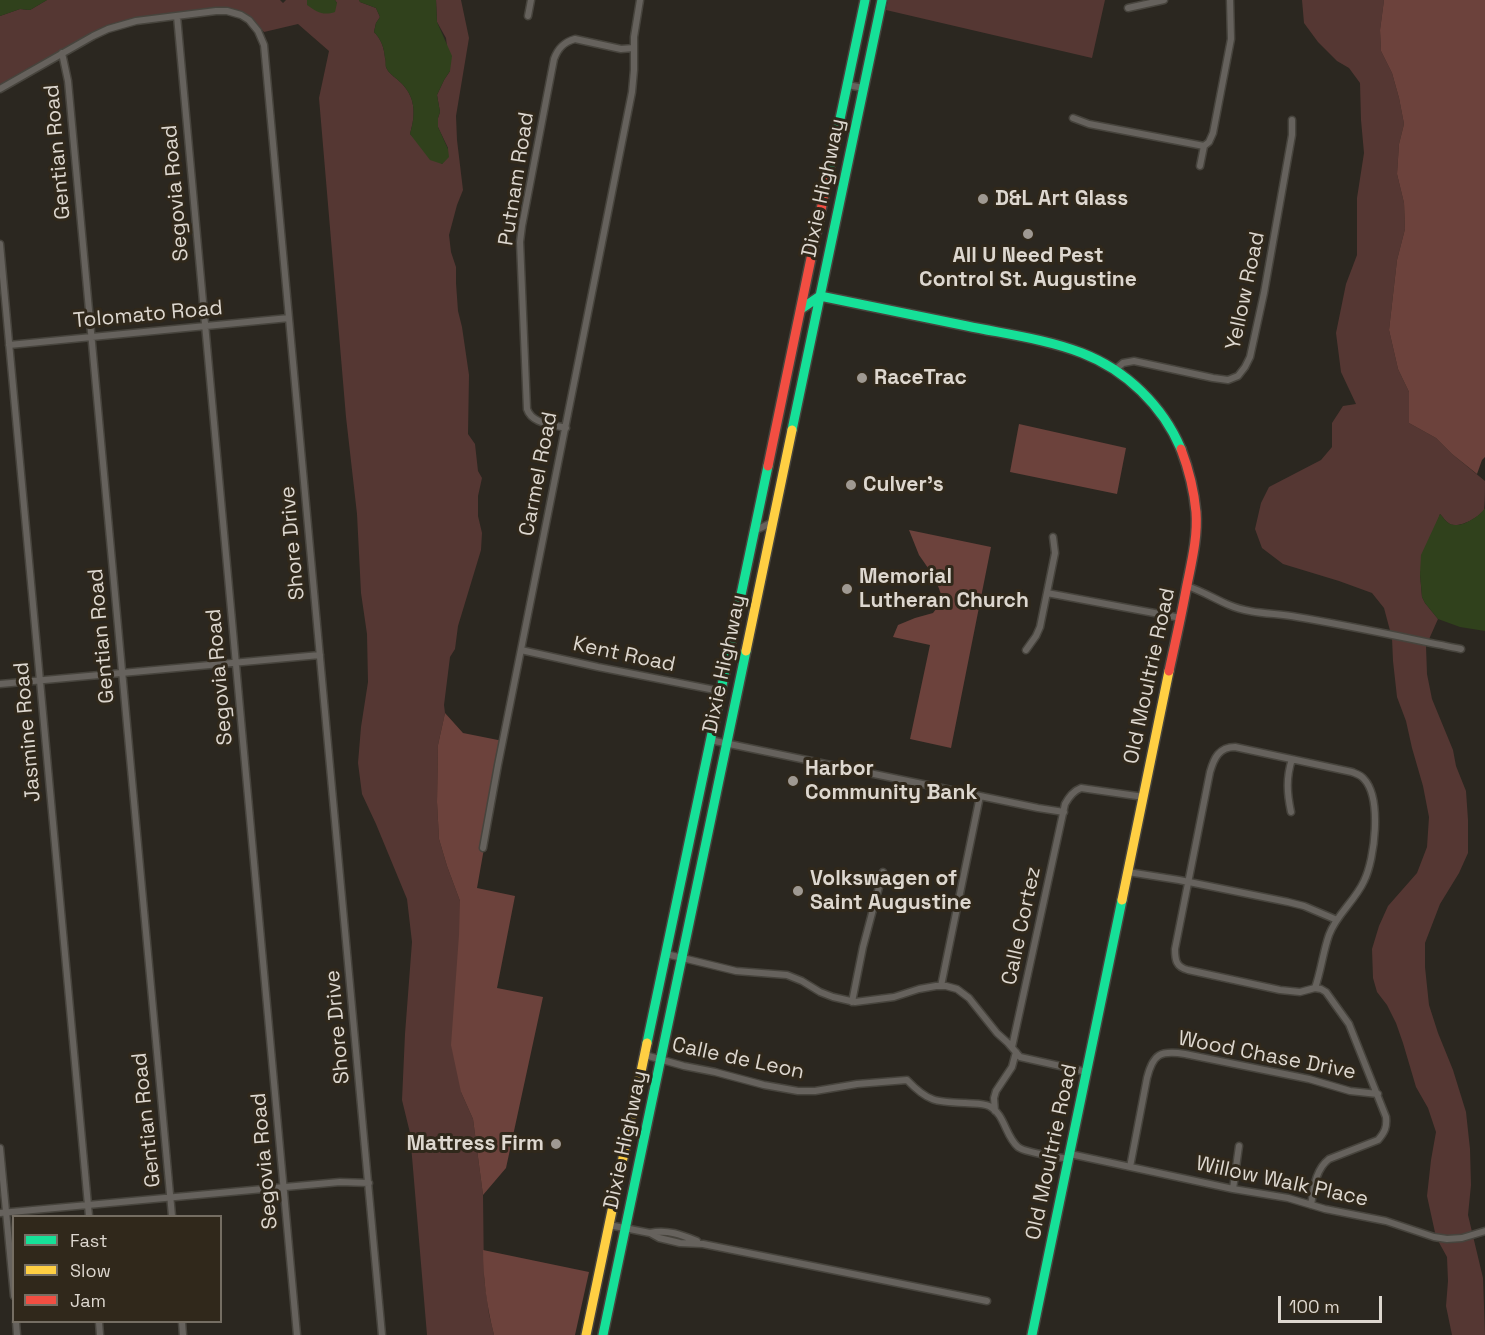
<!DOCTYPE html>
<html>
<head>
<meta charset="utf-8">
<style>
	body { margin:0 }
	#map { position:relative; width:1485px; height:1335px; overflow:hidden; background:#2b2720; font-family:"Space Grotesk",sans-serif }
	canvas { display:block }
	.legend { position:absolute; left:12px; top:1215px; width:210px; height:108px; box-sizing:border-box; background:#30281b; border:2px solid #756e63; margin:0; padding:8px 10px; list-style:none; font-size:18px; color:#ddd7cf }
	.legend li { display:flex; align-items:center; gap:12px; height:30px }
	.legend b { width:30px; border:2px solid #756e63 }
	.scale { position:absolute; left:1278px; top:1296px; width:104px; height:27px; box-sizing:border-box; border:3px solid #ddd7cf; border-top:0; padding-left:8px; font-size:18px; line-height:21px; white-space:nowrap; color:#ddd7cf; -webkit-text-stroke:4px #30281b; paint-order:stroke }
</style>
</head>
<body>
<div id="map">
<canvas width="1485" height="1335"></canvas>
<ul class="legend">
<li><b style="height:8px;background:#16e098"></b>Fast</li>
<li><b style="height:8px;background:#ffcf43"></b>Slow</li>
<li><b style="height:8px;background:#f24e42"></b>Jam</li>
</ul>
<div class="scale">100 m</div>
</div>
<script>
const ctx = document.querySelector('canvas').getContext('2d');
ctx.lineJoin = 'round';
function fillPath(path, color) { ctx.fillStyle = color; ctx.fill(path, 'evenodd'); }
function strokePath(path, color, width, dash) { ctx.strokeStyle = color; ctx.lineWidth = width; ctx.lineCap = dash ? 'butt' : 'round'; ctx.setLineDash(dash || []); ctx.stroke(path); }
function label(font, color, halo, rows, align = 'center') {
  ctx.font = font + ' "Space Grotesk",sans-serif'; ctx.lineWidth = 6; ctx.setLineDash([]); ctx.textBaseline = 'middle'; ctx.strokeStyle = halo; ctx.fillStyle = color; for (const [text, x, y, turn = 0] of rows) {
    ctx.save(); ctx.translate(x, y); ctx.rotate((+turn || 0) * Math.PI / 180); ctx.textAlign = isNaN(turn) ? turn : align; if (halo) ctx.strokeText(text, 0, 0); ctx.fillText(text, 0, 0); ctx.restore();
  }
}
const green = new Path2D(`
	M47 0H280L283 3 286 0H307V5L337 3 335 0H359L360 2 376 8 380 17 376 23 374 32C381 39 384 47 385 58 386 59 386 66 386 67 388 73 395 77 399 81 416 96 416 114 410 134L442 164 448 157V148L438 127V118L440 112 437 95 444 80 450 71 446 38 437 22 436 0H461L469 38 456 116 457 140 463 190 457 205 449 235 451 252 456 267V283L458 311 462 327 469 375 468 434 475 444 478 471 482 478 478 496V516L482 533 481 550 458 626 455 649 450 657 444 705 445 713 438 745 437 802 439 839 447 866 460 901 461 1092 473 1119 483 1195 484 1278 489 1314 494 1335H427L410 1133 402 1100 405 1034 412 942 407 899 376 824 362 794 358 763 361 727 368 682 367 634 361 593 357 514 346 417 319 98 329 51 298 24 264 32 250 17 235 10 217 7 111 24 40 62 0 85V16L20 9 30 10Z
	M888 0H1105L1092 58 886 10Z
	M1302 0H1384L1380 30 1381 51 1392 73 1399 98 1404 124 1399 144 1397 174 1404 203 1405 229 1397 260 1389 330 1398 369 1409 392V423L1436 438 1452 454 1485 481C1485 489 1485 503 1484 510 1480 517 1458 529 1450 524 1446 522 1443 517 1440 514L1420 574 1422 597 1425 603 1438 619 1426 646 1427 674 1432 699 1453 750 1456 766 1466 791 1468 820V853L1459 873 1440 904 1425 943V967L1429 1005 1438 1033 1453 1070 1466 1112 1470 1149 1471 1185 1468 1215 1483 1278 1485 1335H1452L1446 1306 1448 1281 1447 1257 1436 1237 1427 1196 1431 1160 1436 1132 1428 1108 1416 1087 1403 1043 1396 1023 1387 1005 1377 992 1373 978 1372 949 1379 926 1388 906 1417 873 1427 847 1429 817 1423 786 1412 748 1406 721 1397 697 1393 661 1392 638 1384 608 1372 593 1339 581 1283 564 1262 548 1255 529 1261 503 1269 487 1321 460 1332 447V423L1343 406 1356 404 1341 372 1336 333 1346 284 1357 255V198L1364 153 1361 120 1360 83 1349 68 1337 61 1318 42 1304 23Z`);
const forest = new Path2D(`
	M1384 0H1485V457L1482 460 1477 474 1452 454 1436 438 1409 423V392L1398 369 1389 330 1397 260 1405 229 1404 203 1397 174 1399 144 1404 124 1399 98 1392 73 1381 51 1380 30Z
	M1019 424 1126 448 1117 494 1010 472Z
	M909 530 991 547 951 748 910 739 930 645 893 637 898 625 915 618 933 613 939 605 941 594 935 578 919 555Z
	M445 713 463 733 503 741 477 888 515 896 497 988 543 997 506 1168 483 1195 473 1119 461 1092 451 1045 459 935 460 901 447 866 439 839 437 802 438 745Z
	M483 1250 589 1272 575 1335H494C487 1307 483 1279 483 1250Z`);
const water = new Path2D(`
	M0 0H47L30 10 20 9 0 16Z
	M307 0H335L337 3 335 12C323 16 317 12 307 5Z
	M359 0H436L437 22 452 56 450 71 444 80 437 95 440 112 438 118V127L448 149 449 157 442 164 430 160 410 134C416 114 416 96 399 81 395 77 388 73 386 67 385 66 386 59 385 58 384 47 381 39 374 32L376 23 380 17 376 8 360 2Z
	M1485 508V631L1460 627 1438 619 1425 603 1422 597 1420 574 1421 555 1440 514C1443 517 1446 522 1450 524 1461 529 1480 516 1485 508Z`);
const street = new Path2D(`
	M1128 8 1164 0
	M177 16 297 1335
	M528 16 531 0
	M62 53 68 81 172 1216
	M847 85 864 88
	M0 89 93 36 108 29 136 21 216 11H227L241 15 249 20 258 31 264 45 382 1335
	M1073 118 1089 124 1204 146
	M1200 166 1204 146 1209 142 1213 133 1231 39 1230 0
	M0 244 89 1216
	M9 345 289 318
	M1115 370 1123 363 1134 361 1213 378 1228 380 1238 376 1245 367 1250 357 1264 293 1292 135V120
	M566 428C552 424 532 424 527 409L520 242 522 226 554 59C558 48 564 42 575 39L621 49 634 48
	M754 531 773 522
	M1187 586C1202 591 1215 599 1229 605 1250 614 1275 613 1297 617 1352 626 1406 638 1461 649
	M1047 593 1181 618
	M521 650 598 667 720 691
	M1026 650 1036 636 1040 627 1055 553 1053 537
	M0 684 320 655
	M710 740 1038 808 1064 812
	M1291 812C1287 793 1286 778 1292 759
	M483 848 498 765 632 92 634 70V37L640 0
	M1128 872 1179 880 1288 902 1304 906 1337 920
	M666 954 736 971 787 975 802 981 820 992 833 997 855 1002 894 997 919 989 936 986H946L957 989 969 998 997 1033 1008 1043 1020 1057 1087 1072
	M941 986 980 796
	M852 1002 863 947 883 872
	M1012 1047 1065 804C1069 797 1073 791 1081 788L1144 797
	M645 1055 684 1066 715 1072 764 1085 798 1091H815L857 1084 907 1080C928 1102 936 1102 965 1103 973 1104 982 1103 989 1106 1005 1114 1005 1136 1018 1147 1025 1153 1059 1157 1069 1159
	M995 1111 994 1098 996 1091 1012 1067 1016 1052
	M0 1148 14 1296
	M1070 1154 1233 1189 1288 1198 1325 1209 1386 1221 1434 1237 1447 1239 1462 1238 1485 1231
	M1130 1167 1147 1078C1153 1054 1160 1050 1185 1054L1309 1079 1350 1091 1378 1094
	M1233 1189 1239 1146
	M1311 1205C1314 1188 1315 1170 1329 1159L1378 1140C1385 1132 1387 1127 1386 1117L1349 1024 1326 992 1321 989 1315 988 1300 992 1280 990 1188 970C1176 967 1175 960 1175 949L1210 772C1214 758 1219 747 1235 747L1352 772C1357 774 1361 775 1364 779 1382 798 1375 859 1364 881 1355 901 1336 915 1329 935 1323 952 1321 971 1315 988
	M0 1213 340 1182 369 1183
	M609 1225 650 1233 659 1238 680 1243 703 1244 987 1301
	M650 1233C667 1229 682 1235 697 1241
	M16 1322 17 1335
	M99 1322 100 1335
	M182 1322 183 1335`);
const fast = new Path2D(`
	M827 181 865 0
	M801 309 820 296C869 306 918 316 967 326 1005 334 1046 339 1082 353 1126 370 1163 406 1181 449
	M792 430 882 0
	M647 1043 768 466
	M603 1335 746 651
	M1032 1335 1122 900`);
const slow = new Path2D(`
	M746 651 792 430
	M1122 900 1169 671
	M586 1335 647 1043`);
const jam = new Path2D(`
	M768 466 827 181
	M1169 671C1175 644 1181 617 1186 590 1191 564 1198 538 1196 512 1194 490 1189 470 1181 449`);
const markers = [
	[983,199,6,"#9f9992"],
	[1028,234,6,"#9f9992"],
	[862,378,6,"#9f9992"],
	[851,485,6,"#9f9992"],
	[847,589,6,"#9f9992"],
	[793,781,6,"#9f9992"],
	[798,891,6,"#9f9992"],
	[556,1144,6,"#9f9992"]
];
const streetNames = [
	["Gentian Road",58,152,-95],
	["Putnam Road",517,179,-81],
	["Dixie Highway",824,188,-78],
	["Segovia Road",176,193,-95],
	["Yellow Road",1246,291,-78],
	["Tolomato Road",148,315,-5],
	["Carmel Road",539,474,-79],
	["Shore Drive",293,543,-95],
	["Gentian Road",102,636,-95],
	["Kent Road",624,655,12],
	["Dixie Highway",725,664,-78],
	["Old Moultrie Road",1150,676,-78],
	["Segovia Road",220,677,-95],
	["Jasmine Road",28,732,-95],
	["Calle Cortez",1022,926,-78],
	["Shore Drive",338,1027,-95],
	["Wood Chase Drive",1267,1056,11],
	["Calle de Leon",738,1059,12],
	["Gentian Road",147,1120,-96],
	["Dixie Highway",626,1140,-78],
	["Old Moultrie Road",1052,1152,-78],
	["Segovia Road",265,1161,-95],
	["Willow Walk Place",1282,1182,12]
];
const poiNames = [
	["D&L Art Glass",995,199],
	["All U Need Pest",1028,256,"center"],
	["Control St. Augustine",1028,280,"center"],
	["RaceTrac",874,378],
	["Culver's",863,485],
	["Memorial",859,577],
	["Lutheran Church",859,601],
	["Harbor",805,769],
	["Community Bank",805,793],
	["Volkswagen of",810,879],
	["Saint Augustine",810,903],
	["Mattress Firm",544,1144,"right"]
];
fillPath(green, '#553733');
fillPath(forest, '#6c423c');
fillPath(water, '#30411c');
strokePath(street, '#47443d', 9);
strokePath(fast, '#47443d', 12);
strokePath(slow, '#47443d', 12);
strokePath(jam, '#47443d', 12);
strokePath(street, '#66625d', 6);
strokePath(fast, '#16e098', 9);
strokePath(slow, '#ffcf43', 9);
strokePath(jam, '#f24e42', 9);
for (const [x, y, r, color] of markers) { const dot = new Path2D(); dot.arc(x, y, r, 0, 2 * Math.PI); ctx.fillStyle = color; ctx.fill(dot); strokePath(dot, '#30281b', 2); }
label('21px', '#ddd7cf', '#30281b', streetNames);
label('bold 21px', '#ddd7cf', '#30281b', poiNames, 'left');
</script>
</body>
</html>
